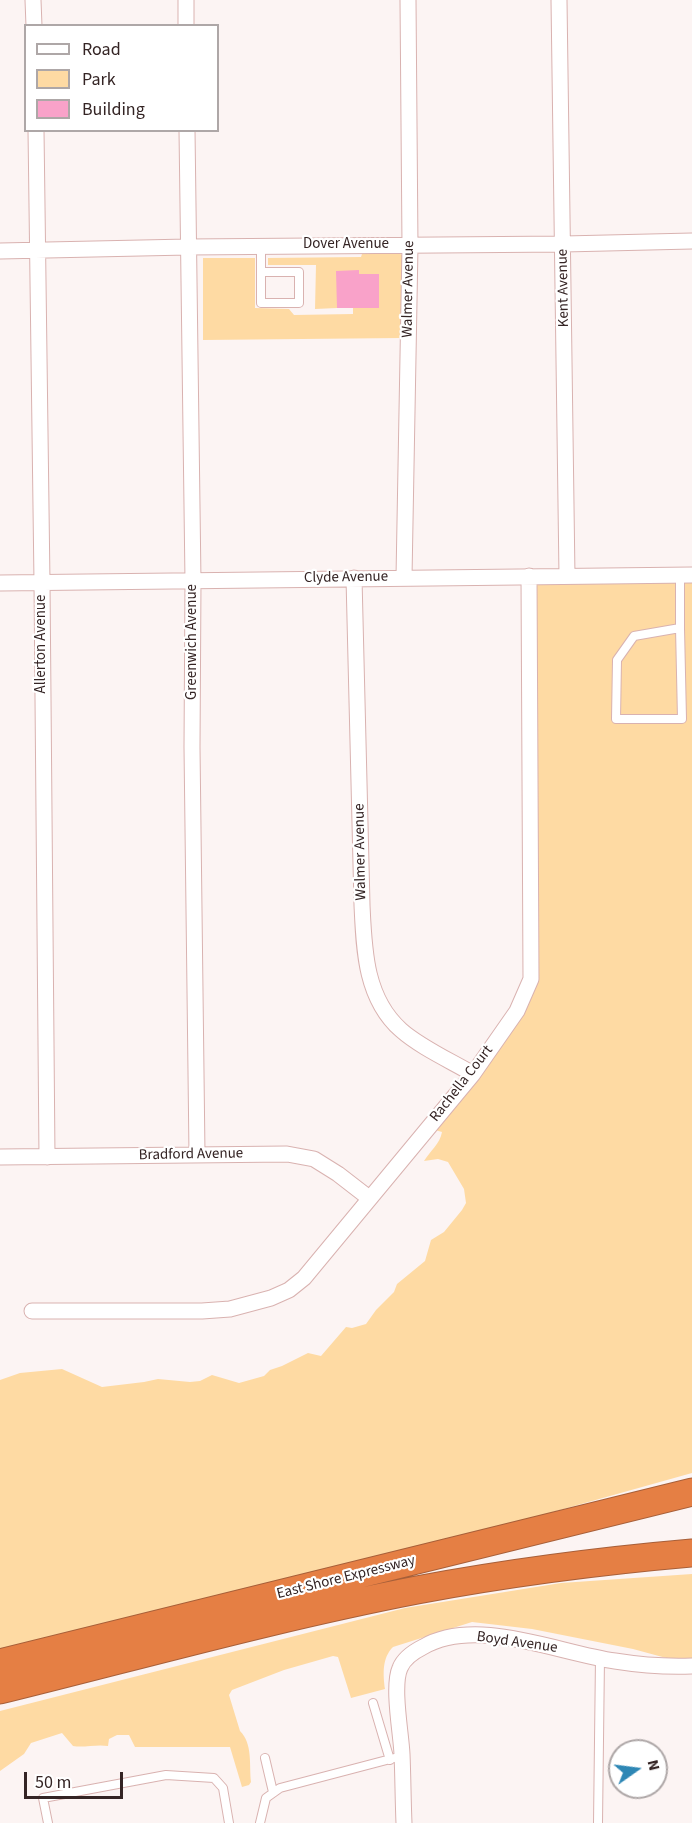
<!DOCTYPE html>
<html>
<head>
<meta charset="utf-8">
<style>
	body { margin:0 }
	#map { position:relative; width:692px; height:1823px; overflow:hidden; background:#fcf4f3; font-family:"Source Sans 3",sans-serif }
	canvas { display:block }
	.legend { position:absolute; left:24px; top:24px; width:195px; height:108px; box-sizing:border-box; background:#fff; border:2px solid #aea7a7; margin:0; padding:8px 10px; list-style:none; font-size:18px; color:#342424 }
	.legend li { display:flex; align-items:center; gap:12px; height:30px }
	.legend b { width:30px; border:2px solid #aea7a7 }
	.north { position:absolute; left:608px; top:1739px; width:60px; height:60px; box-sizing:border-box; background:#fff; border:2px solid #aea7a7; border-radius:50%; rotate:76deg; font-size:16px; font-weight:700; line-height:24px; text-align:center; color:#342424 }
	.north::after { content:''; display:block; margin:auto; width:21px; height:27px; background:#2e87b5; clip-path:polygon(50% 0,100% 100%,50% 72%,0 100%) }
	.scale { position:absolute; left:24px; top:1772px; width:99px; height:27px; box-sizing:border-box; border:3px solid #342424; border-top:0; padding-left:8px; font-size:18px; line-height:21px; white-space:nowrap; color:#342424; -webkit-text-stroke:4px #fff; paint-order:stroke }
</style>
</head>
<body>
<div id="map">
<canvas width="692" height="1823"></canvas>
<ul class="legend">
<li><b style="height:8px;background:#fff"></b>Road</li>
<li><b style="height:16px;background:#fedaa3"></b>Park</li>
<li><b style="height:16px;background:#f9a2c9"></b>Building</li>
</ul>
<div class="north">N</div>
<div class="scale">50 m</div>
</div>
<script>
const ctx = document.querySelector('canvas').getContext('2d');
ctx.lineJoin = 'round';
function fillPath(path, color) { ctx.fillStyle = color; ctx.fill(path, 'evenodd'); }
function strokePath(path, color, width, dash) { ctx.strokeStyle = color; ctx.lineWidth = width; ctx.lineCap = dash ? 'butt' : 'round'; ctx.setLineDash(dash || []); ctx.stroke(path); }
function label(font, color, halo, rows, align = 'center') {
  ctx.font = font + ' "Source Sans 3",sans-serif'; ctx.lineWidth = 4.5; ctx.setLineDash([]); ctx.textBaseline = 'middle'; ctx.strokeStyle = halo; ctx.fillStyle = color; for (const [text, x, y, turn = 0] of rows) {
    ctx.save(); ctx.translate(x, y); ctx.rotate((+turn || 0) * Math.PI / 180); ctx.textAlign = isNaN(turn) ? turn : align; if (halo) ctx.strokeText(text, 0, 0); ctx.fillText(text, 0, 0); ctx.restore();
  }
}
const green = new Path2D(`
	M399 253 405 257C404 284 400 311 401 338L203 340V258H255V308L289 309 294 315 353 314V308H379V274H337V308L315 309 316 265H268V258L361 257 362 254Z
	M692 574V1473L485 1531 0 1649V1380L20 1373 62 1369 102 1387 144 1382 158 1379 190 1382 200 1381 212 1375 239 1383 264 1376 270 1370 282 1366 308 1353 321 1356 346 1327 352 1328 366 1324 376 1310 394 1292 397 1284 425 1261 431 1240 444 1232 462 1210 466 1203 464 1189 448 1162 438 1159 424 1161C430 1151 440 1144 442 1132L435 1130 536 983 529 584Z
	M692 1574V1665L633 1649 532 1629 472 1622 393 1647C382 1658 383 1674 385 1689L351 1698 338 1657 333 1656 284 1670 232 1690 229 1695 240 1731C253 1744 249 1765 251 1782L249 1785 242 1787 230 1747H135L129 1735H117L109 1739 108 1746C96 1744 84 1748 73 1746L62 1733 31 1743 24 1754 0 1771V1711L405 1608 561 1583Z`);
const building = new Path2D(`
	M359 270V274H379V308H337L336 271Z`);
const lane = new Path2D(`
	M261 246V303H299V272H261
	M680 575V628L634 636 617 660 616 719H682L680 628
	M373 1703 390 1760
	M265 1758 273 1792
	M48 1823 43 1798 166 1775 214 1778 223 1788 229 1823
	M260 1823 266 1798 280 1788 402 1756
	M598 1823 600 1658`);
const street = new Path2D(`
	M33 0 34 26
	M186 0V26
	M559 0 567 576
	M36 130 42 583 47 1157
	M187 130 193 581 192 747 197 1154
	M0 251 188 247 564 244 692 241
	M404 577 410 246 408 0
	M354 578 362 905C364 949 365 998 401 1030 420 1047 451 1061 473 1074
	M0 583 692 575
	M0 1157 287 1154 314 1159 338 1174 369 1198
	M32 1311H202L230 1309 271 1298 289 1290 304 1278 473 1074 517 1011 531 979 529 576
	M404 1823C403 1800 403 1777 402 1754 401 1733 392 1686 400 1668 404 1658 413 1652 423 1647 477 1616 558 1653 615 1661 640 1665 667 1667 692 1666`);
const highway = new Path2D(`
	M0 1663 692 1492
	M0 1690C138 1656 277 1617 417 1590 508 1573 600 1561 692 1553`);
const streetNames = [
	["Dover Avenue",346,245],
	["Kent Avenue",564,288,-91],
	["Walmer Avenue",409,289,-89],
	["Clyde Avenue",346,578,-1],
	["Greenwich Avenue",193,642,-90],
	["Allerton Avenue",42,644,-90],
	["Walmer Avenue",361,852,-91],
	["Rachella Court",462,1084,-52],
	["Bradford Avenue",191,1155,-1],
	["East Shore Expressway",346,1578,-14],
	["Boyd Avenue",517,1643,8]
];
fillPath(green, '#fedaa3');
fillPath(building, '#f9a2c9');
strokePath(lane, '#d9b2b0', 10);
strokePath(street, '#d9b2b0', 17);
strokePath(highway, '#a75f39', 29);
strokePath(lane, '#fff', 8);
strokePath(street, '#fff', 15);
strokePath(highway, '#e57f44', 27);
label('15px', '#342424', '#fff', streetNames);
</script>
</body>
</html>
